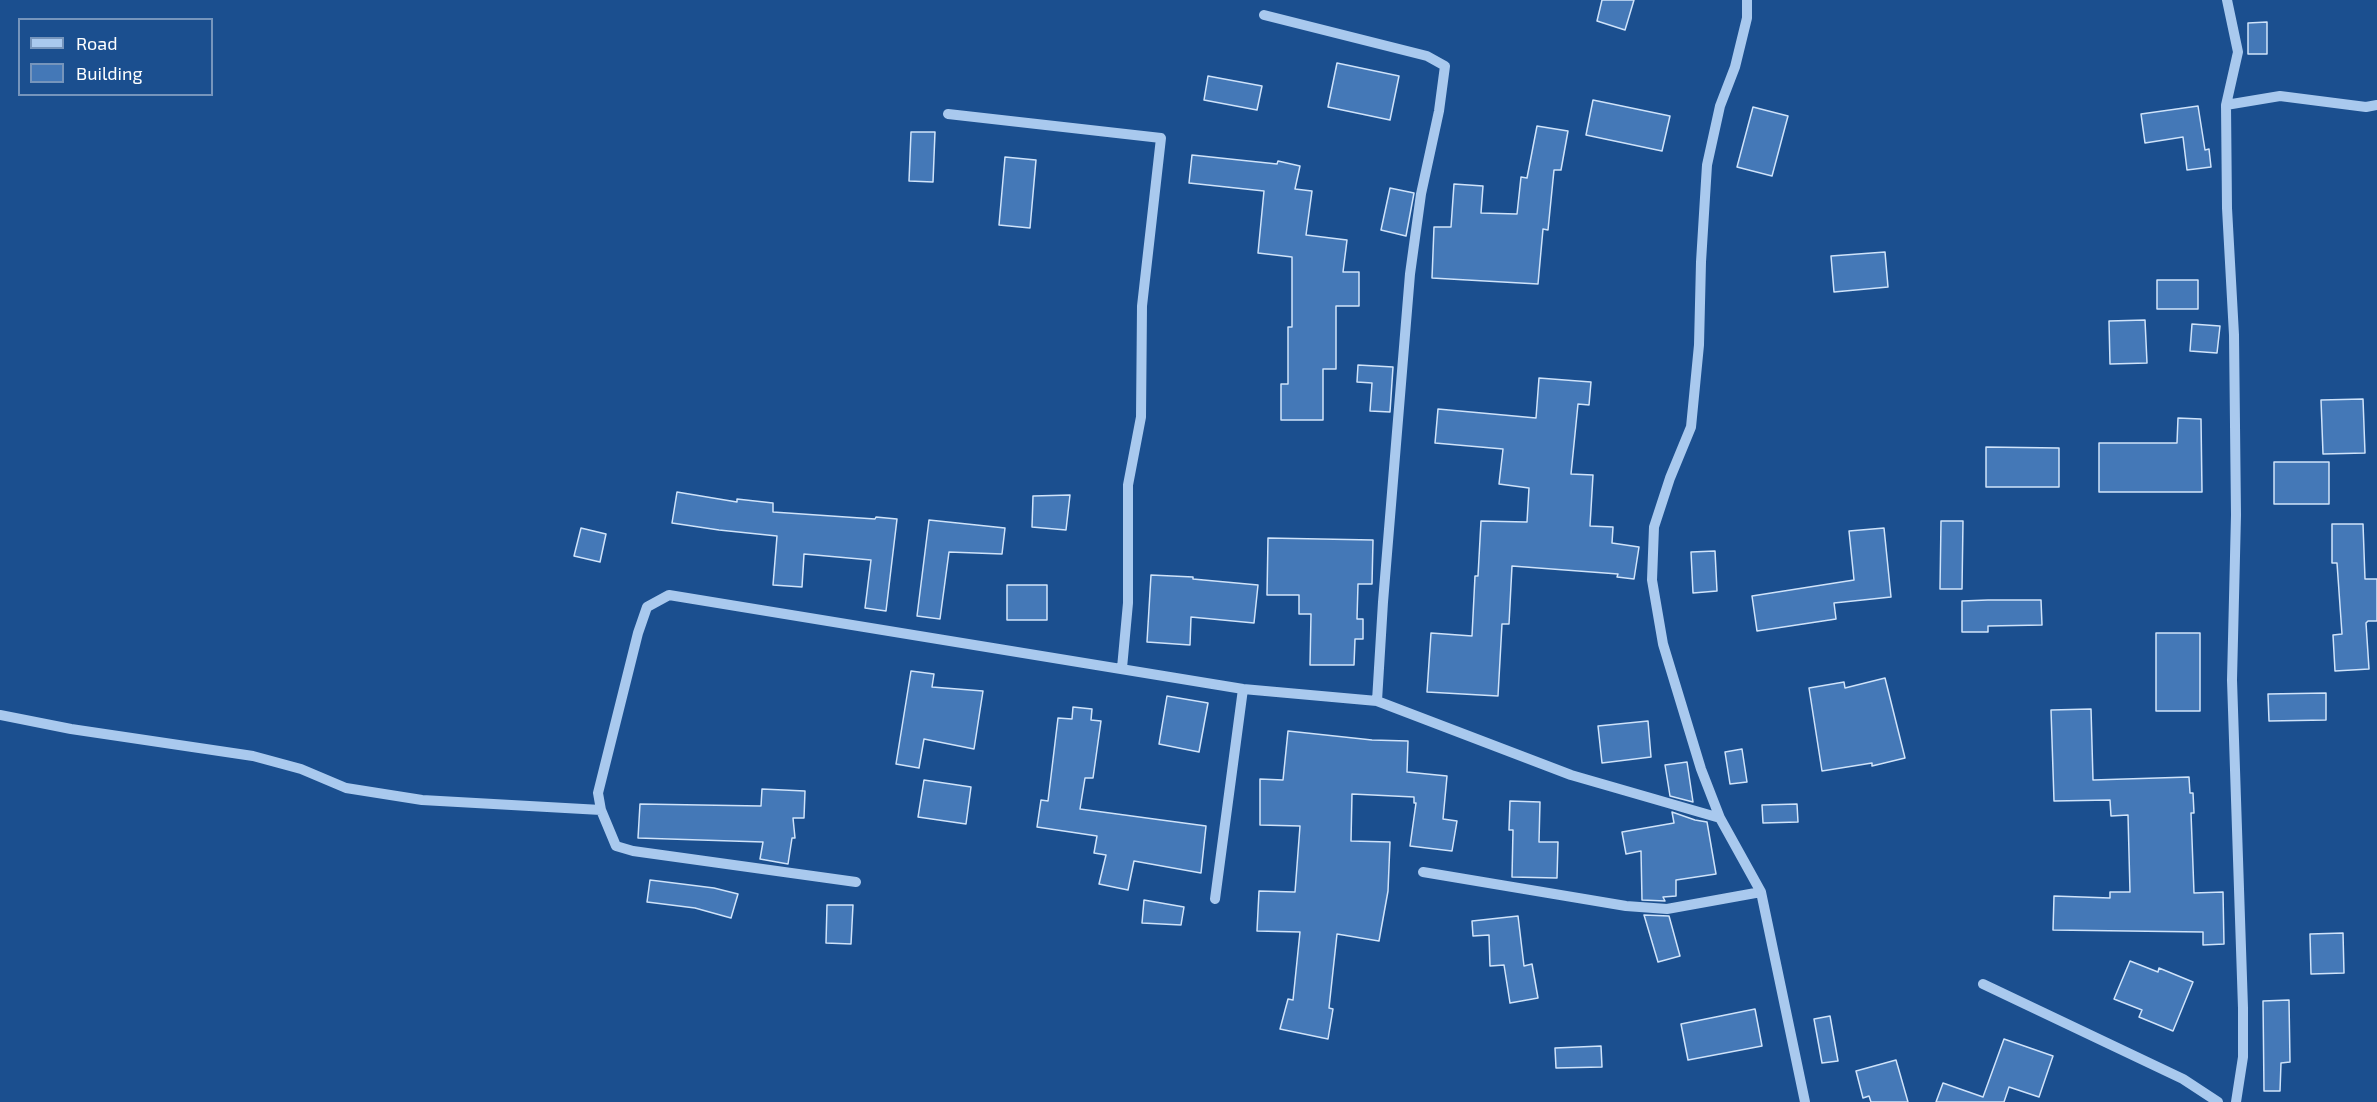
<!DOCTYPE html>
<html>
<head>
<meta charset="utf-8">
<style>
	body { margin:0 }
	#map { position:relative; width:2377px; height:1102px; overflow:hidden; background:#1b4f8f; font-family:"Exo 2",sans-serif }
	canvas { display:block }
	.legend { position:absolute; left:18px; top:18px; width:195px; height:78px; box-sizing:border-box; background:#1b4f8f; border:2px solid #7695bc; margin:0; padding:8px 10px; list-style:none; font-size:18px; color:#fff }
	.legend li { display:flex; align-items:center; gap:12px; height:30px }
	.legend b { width:30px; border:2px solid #7695bc }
</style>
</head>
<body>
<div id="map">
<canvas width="2377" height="1102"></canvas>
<ul class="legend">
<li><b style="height:8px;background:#a9c9ee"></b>Road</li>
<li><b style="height:16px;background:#4478b7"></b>Building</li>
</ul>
</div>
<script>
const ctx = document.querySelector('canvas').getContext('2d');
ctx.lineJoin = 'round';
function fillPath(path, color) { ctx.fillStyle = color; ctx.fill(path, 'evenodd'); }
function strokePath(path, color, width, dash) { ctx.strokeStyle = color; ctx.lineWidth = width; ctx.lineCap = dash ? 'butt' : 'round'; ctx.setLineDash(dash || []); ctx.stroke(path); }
const building = new Path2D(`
	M1602 0H1634L1625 30 1597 21Z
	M2267 22V54H2248V23Z
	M1337 63 1399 76 1390 120 1328 107Z
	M1208 76 1262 86 1257 110 1204 100Z
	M1593 100 1670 116 1662 151 1586 135Z
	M2198 106 2205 150 2209 149 2211 167 2187 170 2183 137 2145 143 2141 114Z
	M1753 107 1788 116 1772 176 1737 167Z
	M1537 126 1568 131 1561 170H1554L1548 230 1543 229 1538 284 1432 278 1434 227H1451L1454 184 1483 186 1481 213 1517 214 1521 177 1527 178Z
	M911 132H935L933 182 909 181Z
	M1192 155 1277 164 1278 161 1300 166 1295 189 1312 191 1306 235 1347 240 1343 272H1359V306H1336V369H1323V420H1281V384H1288V327H1292V257L1258 253 1264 191 1189 183Z
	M1005 157 1036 160 1030 228 999 225Z
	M1390 188 1414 193 1406 236 1381 230Z
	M1885 252 1888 287 1834 292 1831 256Z
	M2157 280H2198V309H2157Z
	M2145 320 2147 363 2110 364 2109 321Z
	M2192 324 2220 326 2217 353 2190 351Z
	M1358 365 1393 367 1390 412 1370 411 1372 383 1357 382Z
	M1539 378 1591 382 1589 405 1578 404 1571 474 1593 475 1590 526 1613 527 1612 543 1639 547 1634 579 1617 577 1618 574 1512 566 1509 624H1502L1498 696 1427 692 1431 633 1472 636 1475 576H1478L1481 521 1527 522 1529 488 1499 484 1503 449 1435 443 1438 409 1536 418Z
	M2363 399 2365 453 2323 454 2321 400Z
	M2178 418 2201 419 2202 492H2099V443H2177Z
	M1986 447 2059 448V487H1986Z
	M2274 462H2329V504H2274Z
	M677 492 737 502V499L773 503V512L875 519 876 517 897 519 886 611 865 608 871 560 804 554 802 587 773 585 777 536 719 530 672 523Z
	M1070 495 1066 530 1032 527 1033 496Z
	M929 520 1005 528 1002 554 949 552 940 619 917 616Z
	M1941 521H1963L1962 589H1940Z
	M2332 524H2363L2365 579H2377V621H2368L2366 623 2369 669 2335 671 2333 635 2342 634 2337 563H2332Z
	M581 528 606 534 600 562 574 556Z
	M1884 528 1891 597 1834 603 1836 619 1757 631 1752 596 1854 580 1849 531Z
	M1268 538 1373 540 1372 584H1358L1357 619H1363V639H1355L1354 665H1310L1311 614H1299V595H1267Z
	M1715 551 1717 591 1693 593 1691 552Z
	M1151 575 1193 577V579L1258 585 1254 623 1191 617 1190 645 1147 642Z
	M1007 585H1047V620H1007Z
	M1988 600H2041L2042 625 1988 626V632H1962V601Z
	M2156 633H2200V711H2156Z
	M911 671 934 674 932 687 983 691 974 749 924 739 919 768 896 764Z
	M1885 678 1905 758 1872 766V763L1822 771 1809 688 1844 682 1845 688Z
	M2326 693V720L2269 721 2268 694Z
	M1167 696 1208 703 1199 752 1159 744Z
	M1073 707 1092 709 1091 720 1101 721 1093 778H1085L1080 809 1206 826 1201 873 1134 861 1128 890 1099 884 1106 855 1094 853 1097 836 1037 827 1041 800 1048 801 1058 718 1072 719Z
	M2091 709 2093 780 2189 777 2190 793H2193L2194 813H2191L2194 893 2223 892 2224 944 2203 945V932L2053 930 2054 896 2110 898V892H2130L2128 815 2111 816 2110 800 2054 801 2051 710Z
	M1648 721 1651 757 1602 763 1598 726Z
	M1288 731 1372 740 1408 741 1407 772 1447 776 1443 819 1457 821 1452 851 1410 846 1416 803H1414V797L1352 794 1351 841 1390 842 1388 891 1379 941 1337 934 1329 1008 1333 1009 1328 1039 1280 1029 1288 999 1293 1000 1300 932 1257 931 1259 891 1295 892 1300 826 1260 825V779L1283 780Z
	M1742 749 1747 782 1730 784 1725 752Z
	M1687 762 1693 802 1670 796 1665 765Z
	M924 780 971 787 966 824 918 817Z
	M762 789 805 791 804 818H793L795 838H792L788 864 760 859 763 842 638 838 640 804 761 806Z
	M1510 801 1540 802 1539 842H1558L1557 878 1512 877 1513 830H1509Z
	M1797 804 1798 822 1763 823 1762 805Z
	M1672 812 1695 820 1707 822 1716 874 1676 880V896L1663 897 1665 901 1642 900 1641 851 1626 854 1622 832 1674 823Z
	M650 880 714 888 738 894 731 918 695 908 647 902Z
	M1144 900 1184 907 1181 925 1142 923Z
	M827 905H853L851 944 826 943Z
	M1644 915 1669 916 1680 956 1658 962Z
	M1518 916 1524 966 1532 964 1538 998 1510 1003 1504 965 1490 966 1489 935 1473 936 1472 921Z
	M2343 933 2344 973 2311 974 2310 934Z
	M2130 961 2158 972 2159 968 2193 982 2173 1031 2139 1017 2142 1010 2114 999Z
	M2289 1000 2290 1062 2281 1063 2280 1091H2264L2263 1001Z
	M1755 1009 1762 1046 1688 1060 1681 1024Z
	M1830 1016 1838 1061 1822 1063 1814 1019Z
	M2004 1039 2053 1056 2039 1097 2009 1087 2004 1102H1936L1943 1083 1983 1097Z
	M1601 1046 1602 1067 1556 1068 1555 1048Z
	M1896 1060 1908 1102H1871L1869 1096 1863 1098 1856 1071Z`);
const minor = new Path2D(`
	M1747 0V18L1735 67 1720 106 1707 165 1701 262 1699 345 1691 427 1670 478 1654 527 1652 580 1663 644 1701 769 1720 818 1761 892 1805 1102
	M2227 0 2238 52 2226 105 2227 208 2234 335 2236 515 2232 680 2243 1008V1057L2236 1102
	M1264 15 1427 56 1445 66 1439 111 1421 194 1410 274 1383 602 1377 701
	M2226 105 2280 96 2366 107 2377 105
	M948 114 1161 138 1142 306 1141 417 1128 485V603L1122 668
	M0 715 71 729 253 756 301 769 346 788 422 800 601 810
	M1423 872 1626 906 1667 909 1761 892
	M856 882 633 851 616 846 601 810 598 793 638 633 647 607 669 595 1243 689 1377 701 1571 775 1720 818
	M1215 899 1243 689
	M1983 984 2183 1079 2218 1102`);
fillPath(building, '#4478b7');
strokePath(building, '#cfe3fa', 1.5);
strokePath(minor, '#a9c9ee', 10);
</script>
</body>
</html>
